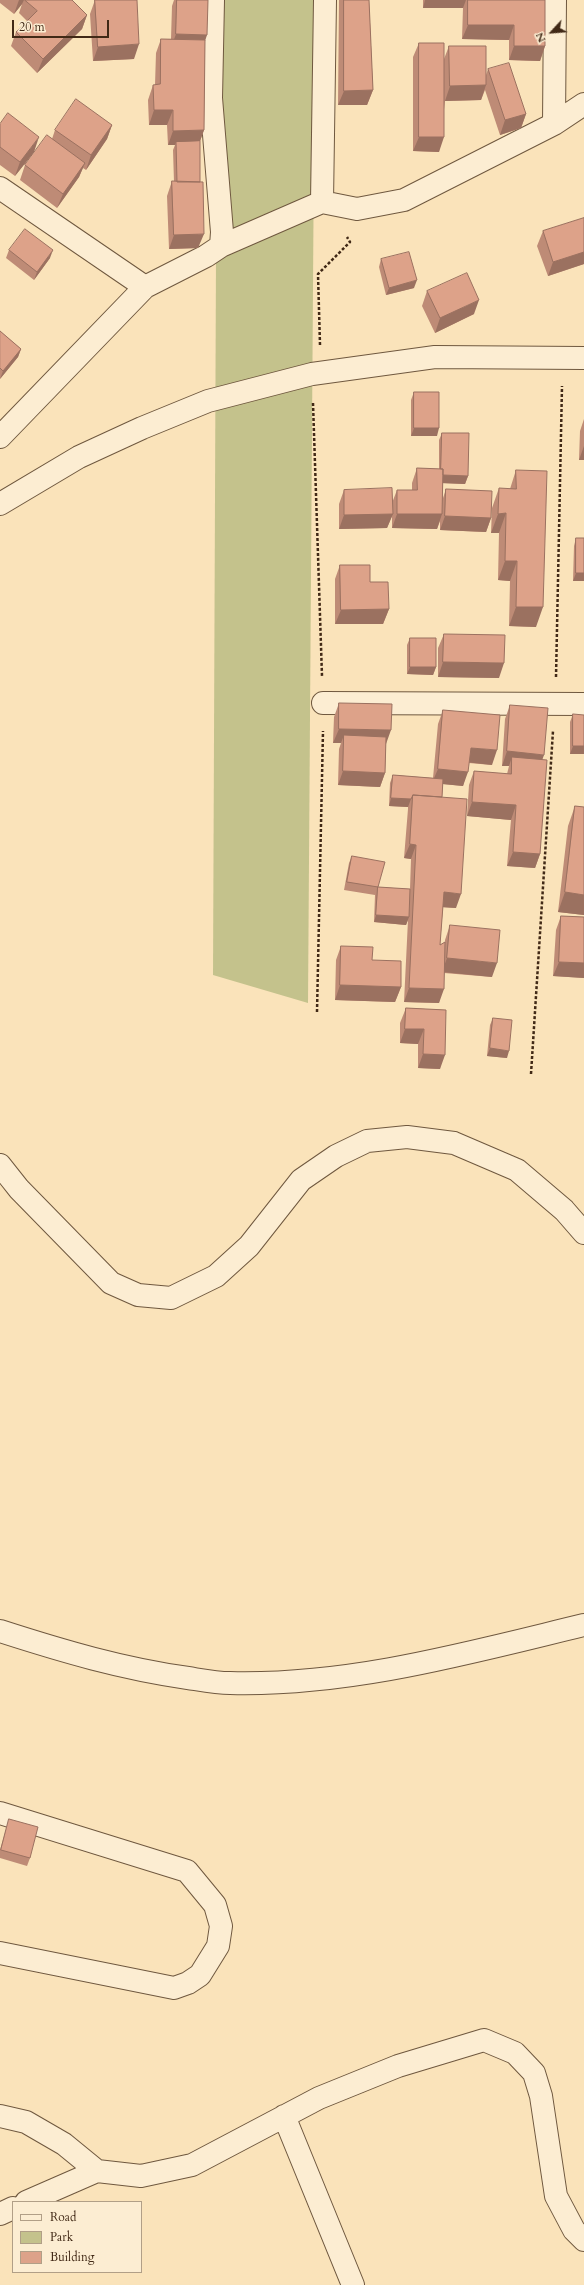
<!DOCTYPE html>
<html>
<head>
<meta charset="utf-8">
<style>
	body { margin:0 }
	#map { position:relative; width:584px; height:2285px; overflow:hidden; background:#fae3ba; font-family:Cardo,serif }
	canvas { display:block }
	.legend { position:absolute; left:12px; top:2201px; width:130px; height:72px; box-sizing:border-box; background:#fcedd2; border:1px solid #b19f87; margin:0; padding:5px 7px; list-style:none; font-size:12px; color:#412916 }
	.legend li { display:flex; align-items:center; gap:8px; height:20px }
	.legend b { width:20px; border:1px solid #b19f87 }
	.north { position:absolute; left:532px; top:12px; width:40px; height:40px; -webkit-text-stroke:3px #fcedd2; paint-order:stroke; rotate:244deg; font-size:11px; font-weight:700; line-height:16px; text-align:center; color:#412916 }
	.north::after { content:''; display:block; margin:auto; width:14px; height:18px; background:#412916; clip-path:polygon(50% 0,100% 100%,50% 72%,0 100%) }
	.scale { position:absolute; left:12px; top:20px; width:97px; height:18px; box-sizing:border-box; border:2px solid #412916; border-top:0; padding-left:5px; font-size:12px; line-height:14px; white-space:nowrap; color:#412916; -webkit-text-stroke:3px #fcedd2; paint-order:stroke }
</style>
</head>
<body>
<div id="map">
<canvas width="584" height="2285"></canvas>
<ul class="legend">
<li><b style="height:5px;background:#fcedd2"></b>Road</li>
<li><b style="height:11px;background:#c4c28c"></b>Park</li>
<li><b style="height:11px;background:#dda289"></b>Building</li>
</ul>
<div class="north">N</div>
<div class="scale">20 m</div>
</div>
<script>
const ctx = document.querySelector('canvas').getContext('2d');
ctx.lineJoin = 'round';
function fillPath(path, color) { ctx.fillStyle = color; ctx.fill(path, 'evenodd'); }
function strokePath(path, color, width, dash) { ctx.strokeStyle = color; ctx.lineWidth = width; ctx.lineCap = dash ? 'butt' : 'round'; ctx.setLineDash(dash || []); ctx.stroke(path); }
const green = new Path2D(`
	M222 0H315L308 1003 213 975 216 256Z`);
const path = new Path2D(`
	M320 345 318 274 350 242 347 237
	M313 403 322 676
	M556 677 562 386
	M317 1012 323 731
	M531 1074 553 731`);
const minor = new Path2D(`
	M554 124 555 0
	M0 188 145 287
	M322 202 325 0
	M221 246 322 202 357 209 404 200 554 124 584 104
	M0 437 145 287 206 256 221 246 222 232 211 98 213 0
	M0 504 79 457 142 428 208 401 312 374 435 357 584 358
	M323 703 584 704
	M0 1165 19 1189 111 1283 138 1295 171 1298 216 1276 249 1246 301 1180 336 1156 367 1141 407 1137 454 1143 517 1170 564 1210 584 1233
	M0 1631C62 1651 123 1669 188 1678 201 1680 216 1683 230 1683 350 1686 468 1653 584 1625
	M0 1813 187 1871 215 1905 221 1926 218 1946 200 1975 188 1983 174 1988 0 1953
	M0 2116 26 2122 64 2144 97 2171 141 2176 192 2165 319 2098 398 2066 484 2040 515 2053 534 2073 541 2096 556 2196 574 2230 584 2240
	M284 2116 353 2285
	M26 2202 97 2171
	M0 2214 13 2208`);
const wall = new Path2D(`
	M0 0H72L87 15 82 29 37 73 11 46 16 32 27 21 19 13 22 4 14 14 0 3Z
	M95 0 134 59 93 61 90 14Z
	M174 0H208L205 41 204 130 200 141 198 248 169 249 167 196 172 181 174 182 173 150 175 145H168L167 125H149L148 100 153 85H155L156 53 161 39H171L172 6Z
	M339 0H369L373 90 367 105H338Z
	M423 0H545V46L540 61 509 60V40L462 39 463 8H423Z
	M419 43 444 59 449 46 486 75 488 69 526 114 521 128 500 135 485 90 481 100 445 101 439 152 413 151V57Z
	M0 124 34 152 15 176 0 165Z
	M112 125 107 139 86 170 83 168 79 177 57 208 20 180 25 165 52 139 55 130Z
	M584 218V264L548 276 537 246 543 231Z
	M9 250 50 258 34 280 6 258Z
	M381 259 414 288 386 295 379 267Z
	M427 291 474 314 435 333 422 306Z
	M0 331 21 349 18 357 0 379Z
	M414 392 437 436H411V400Z
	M584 419V460H579L580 431Z
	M442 433 468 476 465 484 443 483V498L446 489 491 518 486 532 440 530V521L437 529 392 528V516L387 528 339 529V504L344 490 392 503 397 490H412V483L417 468 439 469V440Z
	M516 470 536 627 509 626 510 581 498 580 499 533H491L492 508 499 488 510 489Z
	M576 538 584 581H573L574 546Z
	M340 565 370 582 389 609 383 624H335V579Z
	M444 634 499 678 438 677V648Z
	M410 638 436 667 433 675 407 674V645Z
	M339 703 386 744 385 773 380 787 338 785 339 749 341 743H333L334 717Z
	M510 705 542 759 540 854 535 868 507 866 511 820 467 816 469 785 474 771 507 774 509 766H502L505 719Z
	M443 710 492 765 469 763 463 786 443 784 442 797 456 908 443 907 440 945 445 942V940L450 925 492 977 444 973 439 1003 404 1002 408 920 406 925 374 922 375 895 378 887 410 889 411 859 404 858 408 809V807L389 806 390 783 393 775 433 778 438 724Z
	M573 714 584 754H570V722Z
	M575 806 584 807V915L558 912 568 826Z
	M352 856 378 887 375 895 344 890 349 863Z
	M561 916 584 917V978L553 976 556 930Z
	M341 946 372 960 401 987 395 1002 335 1000 336 960Z
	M406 1008 446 1010 440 1069 418 1068V1044L400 1043V1023Z
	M493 1018 507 1058 487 1056 490 1025Z
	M9 1819 30 1858 27 1866 0 1858V1850Z`);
const shadedWall = new Path2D(`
	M19 0H24L22 4 14 14Z
	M425 0H466L463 8H423Z
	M87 15 82 29 37 73 43 59Z
	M468 25H514L509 40 462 39Z
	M176 34 207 35 202 50 171 48Z
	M139 44 134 59 93 61 98 47Z
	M514 46H545L540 61 509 60Z
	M486 85 481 100 445 101 450 86Z
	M373 90 367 105H338L344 91Z
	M154 110H173L167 125H149Z
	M526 114 521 128 500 135 505 120Z
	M112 125 107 139 86 170 91 155Z
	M204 130 199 144 176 142 175 145H168L173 131Z
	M39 137 34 152 15 176 20 162Z
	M419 137H444L439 152 413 151Z
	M85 163 79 177 57 208 63 194Z
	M204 234 198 248 169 249 174 235Z
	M53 250 50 258 34 280 37 272Z
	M584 252V264L548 276 553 262Z
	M417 280 414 288 386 295 389 288Z
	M479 300 474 314 435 333 440 318Z
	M21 349 18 357 0 379 3 371Z
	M414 428H439L437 436H411Z
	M584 446V460H579Z
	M441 475 468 476 465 484 439 483Z
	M506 513 499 533H491L498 514Z
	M393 514 387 528 339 529 344 515Z
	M397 514H442L437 529 392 528Z
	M445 516 491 518 486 532 440 530Z
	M505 561H517L510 581 498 580Z
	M576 573H584V581H573Z
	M516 607H543L536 627 509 626Z
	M389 609 383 624H335L341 610Z
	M443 662 504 663 499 678 438 677Z
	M410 667H436L433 675 407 674Z
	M339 729 391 730 386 744 344 735 341 743H333Z
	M573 746H584V754H570Z
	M471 748 497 750 492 765 465 762Z
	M507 751 544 755 539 769 512 757 509 766H502Z
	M438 769 468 772 463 786 432 783Z
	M343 771 385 773 380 787 338 785Z
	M391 798 411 799 408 807 389 806Z
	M472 802 516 805 511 820 467 816Z
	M410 844 416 845 411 859 404 858Z
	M513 852 540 854 535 868 507 866Z
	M444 892 461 894 456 908 439 907Z
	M565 892 584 895V915L558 912Z
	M376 915 409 917 406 925 374 922Z
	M447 958 497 963 492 977 442 972Z
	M559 962 584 963V978L553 976Z
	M340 985 401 987 395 1002 335 1000Z
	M409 988 444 989 439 1003 404 1002Z
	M405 1029H424L418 1044 400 1043Z
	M490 1048 509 1051 507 1058 487 1056Z
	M423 1054 445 1055 440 1069 418 1068Z`);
const building = new Path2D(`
	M25 0H72L87 15 43 59 16 32 37 11Z
	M95 0H137L139 44 98 47Z
	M177 0H208L207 35 176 34Z
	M344 0H369L373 90 344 91Z
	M468 0H545V46H514V25H468Z
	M161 39 205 40 204 130 173 131V110H154L153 85 160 84Z
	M419 43H444V137H419Z
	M449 46H486V85L450 86Z
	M509 63 526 114 505 120 488 69Z
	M76 99 112 125 91 155 55 130Z
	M8 113 39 137 20 162 0 147V124Z
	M47 135 85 163 63 194 25 165Z
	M200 141V182H177L176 142Z
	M172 181 203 182 204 234 174 235Z
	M584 218V252L553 262 543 231Z
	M25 229 53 250 37 272 9 250Z
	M409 252 417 280 389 288 381 259Z
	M467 273 479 300 440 318 427 291Z
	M0 331 21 349 3 371 0 368Z
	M414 392H439V428H414Z
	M442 433H469L468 476 443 475V469H441Z
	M417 468 443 469 442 514H397V490H417Z
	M516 470 547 471 543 607H516L517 561H505L506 513 498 514 499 488 516 489Z
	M392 488 393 514 344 515V490Z
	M446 489 492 491 491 518 445 516Z
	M576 538H584V573H576Z
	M340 565H370V582H388L389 609 341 610Z
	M444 634 505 635 504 663 443 662Z
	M410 638H436V667H410Z
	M339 703 392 704 391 730 339 729Z
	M510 705 548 708 544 755 507 751Z
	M443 710 500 715 497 750 471 748 468 772 438 769Z
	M573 714 584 715V746H573Z
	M344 735 386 737 385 773 343 771Z
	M512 757 547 760 540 854 513 852 516 805 472 802 474 771 511 774Z
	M393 775 443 779 442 797 413 795 411 799 391 798Z
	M413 795 467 799 461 894 444 892 440 945 445 942 444 989 409 988 416 845 410 844Z
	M575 806 584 807V895L565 892Z
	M352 856 385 862 378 887 347 882Z
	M378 887 410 889 409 917 376 915Z
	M561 916 584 917V963L559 962Z
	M450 925 500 930 497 963 447 958Z
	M341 946 373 947 372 960 401 961V987L340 985Z
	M406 1008 446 1010 445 1055 423 1054 424 1029H405Z
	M493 1018 512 1020 509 1051 490 1048Z
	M9 1819 38 1827 30 1858 1 1850Z`);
fillPath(green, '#c4c28c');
strokePath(minor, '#6f583f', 24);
strokePath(path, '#412916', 2.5, [3, 2]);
strokePath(minor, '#fcedd2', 22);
fillPath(wall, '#be8b76');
fillPath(shadedWall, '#9b7160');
fillPath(building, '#dda289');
strokePath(building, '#9b7160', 1);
</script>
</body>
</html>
